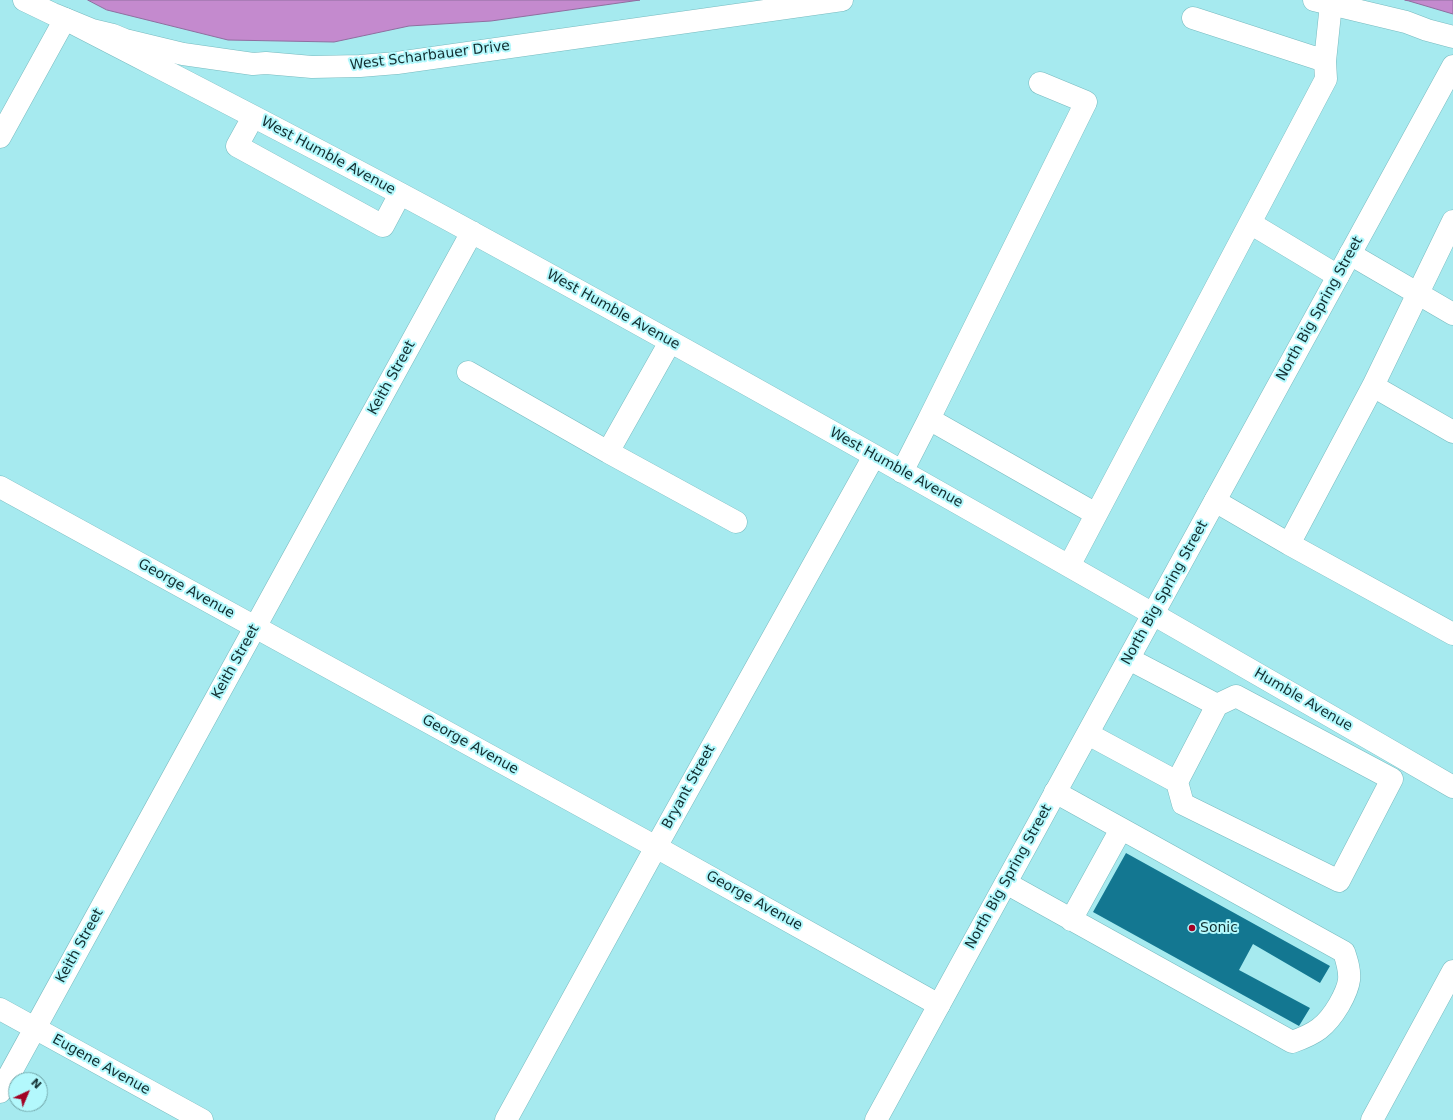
<!DOCTYPE html>
<html>
<head>
<meta charset="utf-8">
<style>
	body { margin:0 }
	#map { position:relative; width:1453px; height:1120px; overflow:hidden; background:#a6eaef; font-family:"DejaVu Sans",sans-serif }
	canvas { display:block }
	.north { position:absolute; left:8px; top:1072px; width:40px; height:40px; box-sizing:border-box; background:#b3f8fc; border:1px solid #73a7aa; border-radius:50%; rotate:44deg; font-size:11px; font-weight:700; line-height:16px; text-align:center; color:#122e30 }
	.north::after { content:''; display:block; margin:auto; width:14px; height:18px; background:#a20224; clip-path:polygon(50% 0,100% 100%,50% 72%,0 100%) }
</style>
</head>
<body>
<div id="map">
<canvas width="1453" height="1120"></canvas>
<div class="north">N</div>
</div>
<script>
const ctx = document.querySelector('canvas').getContext('2d');
ctx.lineJoin = 'round';
function fillPath(path, color) { ctx.fillStyle = color; ctx.fill(path, 'evenodd'); }
function strokePath(path, color, width, dash) { ctx.strokeStyle = color; ctx.lineWidth = width; ctx.lineCap = dash ? 'butt' : 'round'; ctx.setLineDash(dash || []); ctx.stroke(path); }
function label(font, color, halo, rows, align = 'center') {
  ctx.font = font + ' "DejaVu Sans",sans-serif'; ctx.lineWidth = 4; ctx.setLineDash([]); ctx.textBaseline = 'middle'; ctx.strokeStyle = halo; ctx.fillStyle = color; for (const [text, x, y, turn = 0] of rows) {
    ctx.save(); ctx.translate(x, y); ctx.rotate((+turn || 0) * Math.PI / 180); ctx.textAlign = isNaN(turn) ? turn : align; if (halo) ctx.strokeText(text, 0, 0); ctx.fillText(text, 0, 0); ctx.restore();
  }
}
const water = new Path2D(`
	M88 0H640L491 21 409 26 334 42 228 40 107 10Z
	M1405 0H1453V14L1409 1Z`);
const building = new Path2D(`
	M1126 853 1330 966 1320 983 1253 944 1239 970 1310 1008 1299 1026 1093 912Z`);
const minor = new Path2D(`
	M1193 18 1325 61
	M253 117 237 146 383 226 400 194
	M0 137 65 19C202 90 340 160 475 234 803 413 1129 599 1453 787
	M1250 223 1338 276
	M1350 254 1453 314
	M670 342 608 452 736 522
	M468 372 608 452
	M1373 386 1453 432
	M929 419 1086 102 1040 83
	M902 472 929 419 1096 514
	M0 487 656 847 939 1005
	M1215 501 1289 544 1373 386 1453 221
	M1289 544 1453 634
	M1069 566 1326 79 1325 61 1331 4
	M1088 734 1177 782 1217 705 1129 659
	M1177 782 1183 804 1339 881 1392 779 1236 696 1217 705
	M1006 883 1292 1042C1315 1034 1326 1027 1339 1005 1343 998 1348 988 1349 980 1350 970 1347 961 1344 952L1055 792
	M1071 920 1121 829
	M0 1009 202 1120
	M0 1092 472 232
	M506 1120 656 847 874 456
	M1372 1120 1453 971`);
const major = new Path2D(`
	M24 0 53 14 92 30 113 35 125 40 183 54 253 64 266 63 312 67 360 66 397 63 842 0
	M1314 0 1406 22 1427 30 1453 37`);
const highway = new Path2D(`
	M876 1120 1453 66`);
const markers = [
	[1192,928,4,"#a20224"]
];
const streetNames = [
	["West Scharbauer Drive",430,56,-7],
	["West Humble Avenue",328,156,28],
	["North Big Spring Street",1320,309,-61],
	["West Humble Avenue",613,310,29],
	["Keith Street",392,378,-61],
	["West Humble Avenue",896,468,29],
	["George Avenue",186,589,29],
	["North Big Spring Street",1165,593,-61],
	["Keith Street",236,662,-61],
	["Humble Avenue",1303,700,30],
	["George Avenue",470,745,29],
	["Bryant Street",689,787,-61],
	["North Big Spring Street",1009,877,-61],
	["George Avenue",754,901,29],
	["Keith Street",80,946,-61],
	["Eugene Avenue",101,1065,29]
];
const poiNames = [
	["Sonic",1200,928]
];
fillPath(water, '#c48ace');
strokePath(water, '#8f6e9f', 1);
fillPath(building, '#137791');
strokePath(minor, '#77babf', 23);
strokePath(major, '#77babf', 23);
strokePath(highway, '#77babf', 23);
strokePath(minor, '#fff', 22);
strokePath(major, '#fff', 22);
strokePath(highway, '#fff', 22);
for (const [x, y, r, color] of markers) { const dot = new Path2D(); dot.arc(x, y, r, 0, 2 * Math.PI); ctx.fillStyle = color; ctx.fill(dot); strokePath(dot, '#b3f8fc', 1.5); }
label('14px', '#122e30', '#b3f8fc', streetNames);
label('14px', '#122e30', '#b3f8fc', poiNames, 'left');
</script>
</body>
</html>
